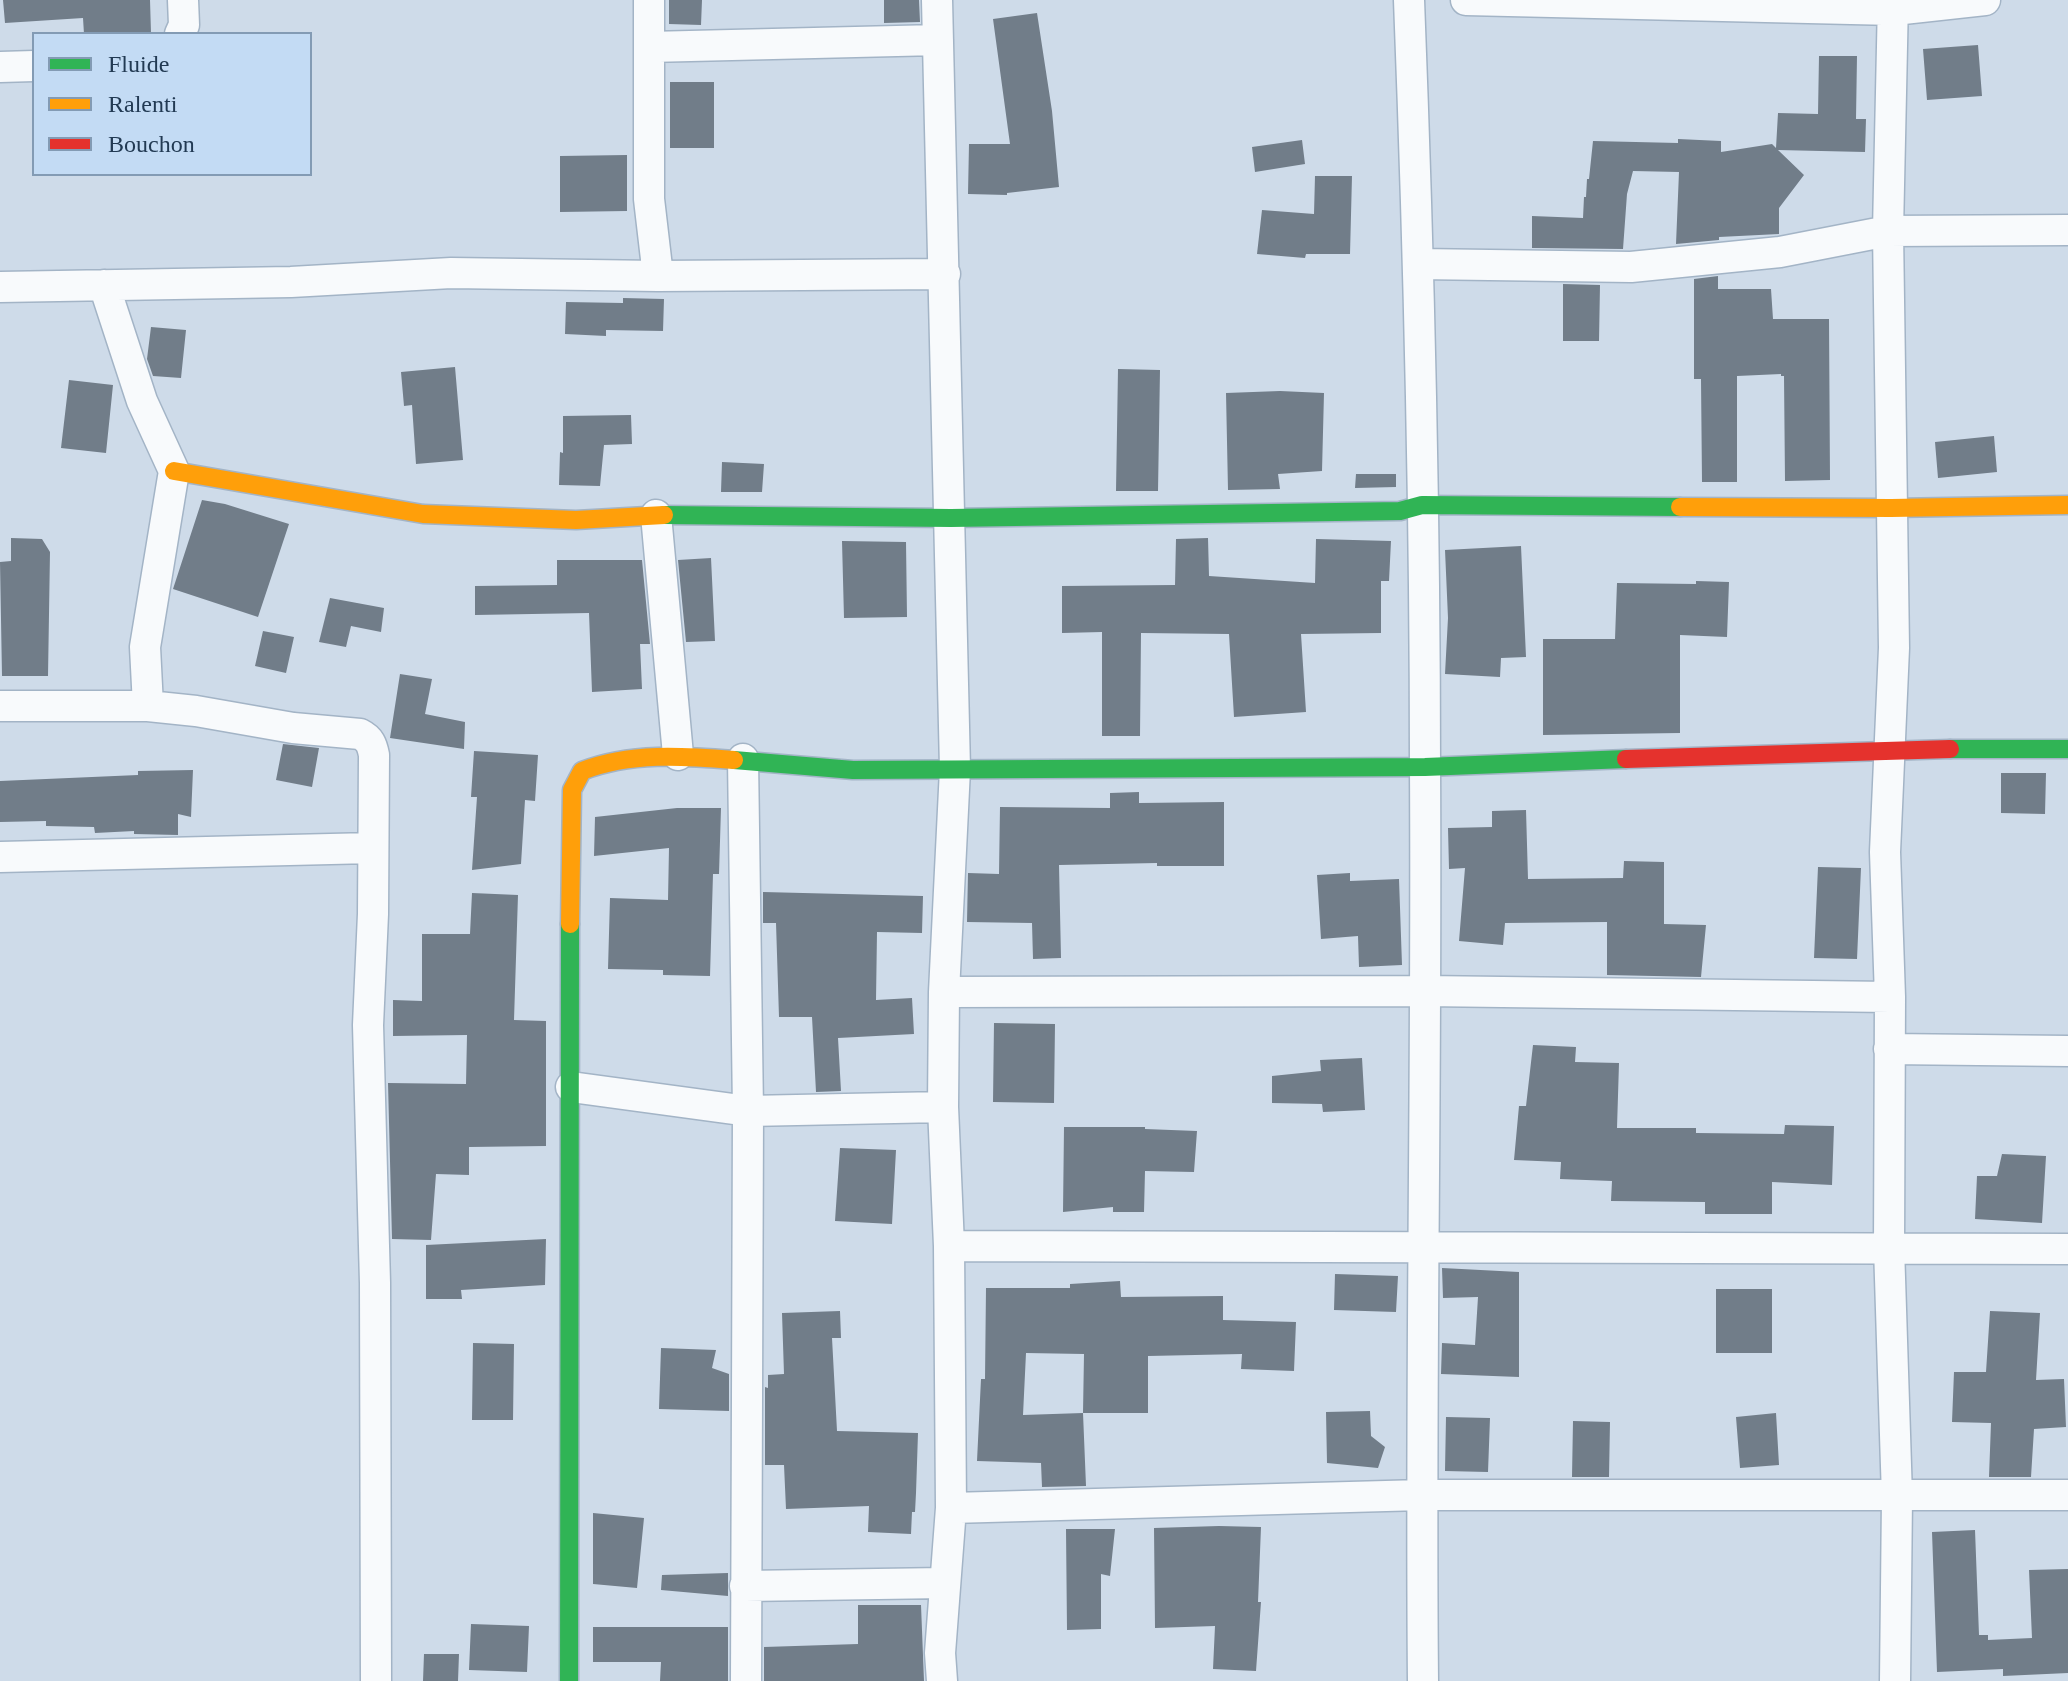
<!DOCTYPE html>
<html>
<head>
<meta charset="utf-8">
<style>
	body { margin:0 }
	#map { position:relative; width:2068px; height:1681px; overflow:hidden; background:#cedbe9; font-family:Georgia,serif }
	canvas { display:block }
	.legend { position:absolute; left:32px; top:32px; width:280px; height:144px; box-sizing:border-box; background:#c3dbf4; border:2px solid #839bb4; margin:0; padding:10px 14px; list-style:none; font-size:24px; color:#223a53 }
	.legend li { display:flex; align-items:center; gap:16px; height:40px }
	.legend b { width:40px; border:2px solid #839bb4 }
</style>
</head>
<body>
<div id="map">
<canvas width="2068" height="1681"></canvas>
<ul class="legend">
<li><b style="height:10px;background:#30b455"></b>Fluide</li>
<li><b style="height:10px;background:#ff9f0a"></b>Ralenti</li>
<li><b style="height:10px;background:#e5322d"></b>Bouchon</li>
</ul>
</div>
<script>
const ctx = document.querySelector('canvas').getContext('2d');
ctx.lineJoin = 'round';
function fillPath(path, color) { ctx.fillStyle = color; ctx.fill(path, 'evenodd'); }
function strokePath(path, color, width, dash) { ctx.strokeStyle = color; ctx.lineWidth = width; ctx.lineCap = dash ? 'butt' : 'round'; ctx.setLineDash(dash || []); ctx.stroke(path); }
const building = new Path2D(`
	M3 0H150L151 33 84 34 83 18 5 23Z
	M669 0H702L701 25 669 24Z
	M884 0H919L920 22 884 23Z
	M1037 13 1052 111 1059 187 1007 193V195L968 194 969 144H1010L993 19Z
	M1978 45 1982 96 1927 100 1923 49Z
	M1819 56H1857L1856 119H1866L1865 152 1778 150 1804 175 1779 208V234L1719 237V240L1676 244 1679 172 1633 171 1627 194 1623 249 1532 248V216L1583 218 1584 197H1586L1587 179H1589L1593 141 1678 143V139L1721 141V152L1772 144 1776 148 1778 113 1818 114Z
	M670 82H714V148H670Z
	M1302 140 1305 164 1255 172 1252 147Z
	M627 155V211L560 212V156Z
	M1315 176H1352L1350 254H1306L1305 258 1257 254 1262 210 1314 214Z
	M1718 276V289H1771L1773 319H1829L1830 480 1785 481 1784 376H1781V374L1737 376V482H1702L1701 379H1694V279Z
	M1563 284 1600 285 1599 341H1563Z
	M623 298 664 299 663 331 606 330V336L565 334 566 302 623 303Z
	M151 327 186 330 181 378 153 376 147 359Z
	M455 367 463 460 416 464 412 405 404 406 401 372Z
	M1118 369 1160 370 1158 491H1116Z
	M69 380 113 385 106 453 61 448Z
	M1280 391 1324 393 1322 471 1278 474 1280 489 1228 490 1226 393Z
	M631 415 632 444 604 445 600 486 559 485 560 452 563 453V416Z
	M1994 436 1997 472 1938 478 1935 442Z
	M722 462 764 464 762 492H721Z
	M1356 474H1396V487L1355 488Z
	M202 500 225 504 289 524 258 617 173 589Z
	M11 538 42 539 50 552 48 676H2L0 562 11 561Z
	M1208 538 1209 576 1315 583 1316 539 1391 541 1389 581H1381V633L1301 634 1306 712 1234 717 1229 634 1141 633 1140 736H1102V632L1062 633V586L1175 585 1176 539Z
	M842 541 906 542 907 617 844 618Z
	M1521 546 1526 657 1501 658 1500 677 1445 674 1448 618 1445 550Z
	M711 558 715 641 686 642 678 560Z
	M557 560H642L650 644H640L642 689 592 692 589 613 475 615V586L557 585Z
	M1696 581 1729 582 1727 637 1680 635V733L1543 735V639H1615L1617 583 1696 584Z
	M330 598 384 608 381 632 351 626 346 647 319 642Z
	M263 631 294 637 286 673 255 666Z
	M400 674 432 679 425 714 465 722 464 749 390 738Z
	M283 744 319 748 312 787 276 780Z
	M474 751 538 755 535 801 525 800 521 864 472 870 477 797H471Z
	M193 770 191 817 178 814V835L134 834V831L95 833 94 827 46 826V821L0 822V781L138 775V771Z
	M2001 773H2046L2045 814 2001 813Z
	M1139 792V803L1224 802V866H1157V863L1059 865 1061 958 1033 959 1032 923 967 922 968 873 999 874 1000 807 1110 808V793Z
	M677 808H721L719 874H713L710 976 663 975V970L608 969 610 898 668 900 669 848 594 856 595 817Z
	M1526 810 1528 879 1623 878 1624 861 1664 862V924L1706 925 1701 977 1607 975V922L1505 923 1503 945 1459 941 1465 868 1449 869 1448 828 1492 827V811Z
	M1818 867 1861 868 1857 959 1814 958Z
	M1350 873V881L1399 879 1402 965 1359 967 1358 936 1321 939 1317 875Z
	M763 892 923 896 922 933 877 932 876 1000 912 998 914 1034 838 1038 841 1091 816 1092 812 1017H779L776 923H763Z
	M472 893 518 895 514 1020 546 1021V1146L469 1147V1175L436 1174 431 1240 392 1239 388 1083 466 1084 467 1035 393 1036V1000L422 1001V934H470Z
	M994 1023 1055 1024 1054 1103 993 1102Z
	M1533 1045 1576 1047 1575 1062 1619 1063 1617 1128H1696V1133L1784 1134 1785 1125 1834 1126 1832 1185 1772 1182V1214H1705V1202L1611 1201 1612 1181 1560 1179 1561 1162 1514 1160 1519 1106H1526Z
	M1362 1058 1365 1110 1323 1112 1322 1104 1272 1103V1076L1321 1071 1320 1060Z
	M1064 1127H1145V1129L1197 1131 1194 1172 1145 1171 1144 1212H1113V1207L1063 1212Z
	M840 1148 896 1150 892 1224 835 1221Z
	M2002 1154 2046 1156 2042 1223 1975 1219 1977 1176H1997Z
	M546 1239 545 1285 461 1290 462 1299H426V1245Z
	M1442 1268 1519 1272V1377L1441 1374 1442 1343 1475 1345 1478 1297 1443 1298Z
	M1335 1274 1398 1276 1396 1312 1334 1310Z
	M1120 1281 1121 1297 1223 1296V1320L1296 1322 1294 1371 1241 1369 1242 1354 1148 1356V1413H1083L1086 1486 1042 1487 1041 1463 977 1461 981 1379H985L986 1288H1070V1284ZM1026 1353 1084 1354 1083 1413 1023 1415Z
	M1716 1289H1772V1353H1716Z
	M840 1311 841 1338H832L837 1431 918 1433 916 1493 915 1512H912L911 1534 868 1532 869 1506 786 1509 784 1465H765V1387L768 1388V1375L784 1374 782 1313Z
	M1990 1311 2040 1313 2036 1380 2064 1379 2066 1427 2034 1429 2031 1477H1989L1991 1423 1952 1422 1954 1372H1986Z
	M473 1343 514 1344 513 1420H472Z
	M661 1348 716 1350 712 1368 729 1374V1411L659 1409Z
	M1370 1411 1371 1436 1385 1447 1378 1468 1327 1463 1326 1412Z
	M1776 1413 1779 1465 1740 1468 1736 1417Z
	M1446 1417 1490 1418 1488 1472 1445 1471Z
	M1573 1421 1610 1422 1609 1477H1572Z
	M593 1513 644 1518 637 1588 593 1584Z
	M1219 1526 1261 1527 1258 1602H1261L1256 1671 1213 1669 1215 1626 1155 1628 1154 1528Z
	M1066 1529H1115L1110 1576 1101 1574V1629L1067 1630Z
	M1975 1530 1979 1635H1988V1640L2032 1638 2029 1570 2068 1569V1673L2003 1676V1669L1937 1672 1932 1532Z
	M728 1573V1596L661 1590 662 1575Z
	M858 1605H921L924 1681H764V1647L858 1644Z
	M471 1624 529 1626 527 1672 469 1670Z
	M593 1627H728V1681H660L661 1662H593Z
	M424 1654H459L458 1681H423Z`);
const street = new Path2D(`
	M649 0V199L658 276
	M937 0 955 769 944 992 943 1107 949 1246 951 1508 940 1653 942 1681
	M1409 0C1419 256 1425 512 1425 769 1427 1073 1420 1377 1423 1681
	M1466 0 1894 10 1985 0
	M1893 0 1888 231 1894 648 1885 852 1890 997 1889 1247 1897 1497 1895 1681
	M180 34 184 25 183 0
	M649 47 938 40
	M0 67 34 66
	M1419 264 1631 267 1780 252 1888 231 2068 230
	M104 285 142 401 174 471 145 647 148 706
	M0 287 291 282 451 273 658 276 945 274
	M656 515 678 755
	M0 706H148L196 711 293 728 360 734C370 739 372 745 374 755L373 914 368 1025 375 1283 376 1681
	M743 759 748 1111 746 1681
	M0 857 372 848
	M944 992 1425 991 1890 997
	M1889 1049 2068 1051
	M571 1087 748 1111 943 1107
	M949 1246 2068 1249
	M951 1508 1422 1495H2068
	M745 1586 944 1583`);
const fast = new Path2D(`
	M664 515 951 518 1400 511 1422 505 1680 507
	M1950 749H2068
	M734 760 853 770 1425 767 1626 759
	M569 1681 570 924`);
const slow = new Path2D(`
	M174 471 423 514 576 520 664 515
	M1680 507 1891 508 2068 505
	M570 924 572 790 582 771C630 752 684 756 734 760`);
const jam = new Path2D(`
	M1626 759 1950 749`);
fillPath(building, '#717d89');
strokePath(street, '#a3b4c6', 33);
strokePath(fast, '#a3b4c6', 21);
strokePath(slow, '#a3b4c6', 21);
strokePath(jam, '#a3b4c6', 21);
strokePath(street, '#f8fafc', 30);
strokePath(fast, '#30b455', 18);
strokePath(slow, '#ff9f0a', 18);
strokePath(jam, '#e5322d', 18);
</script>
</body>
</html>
